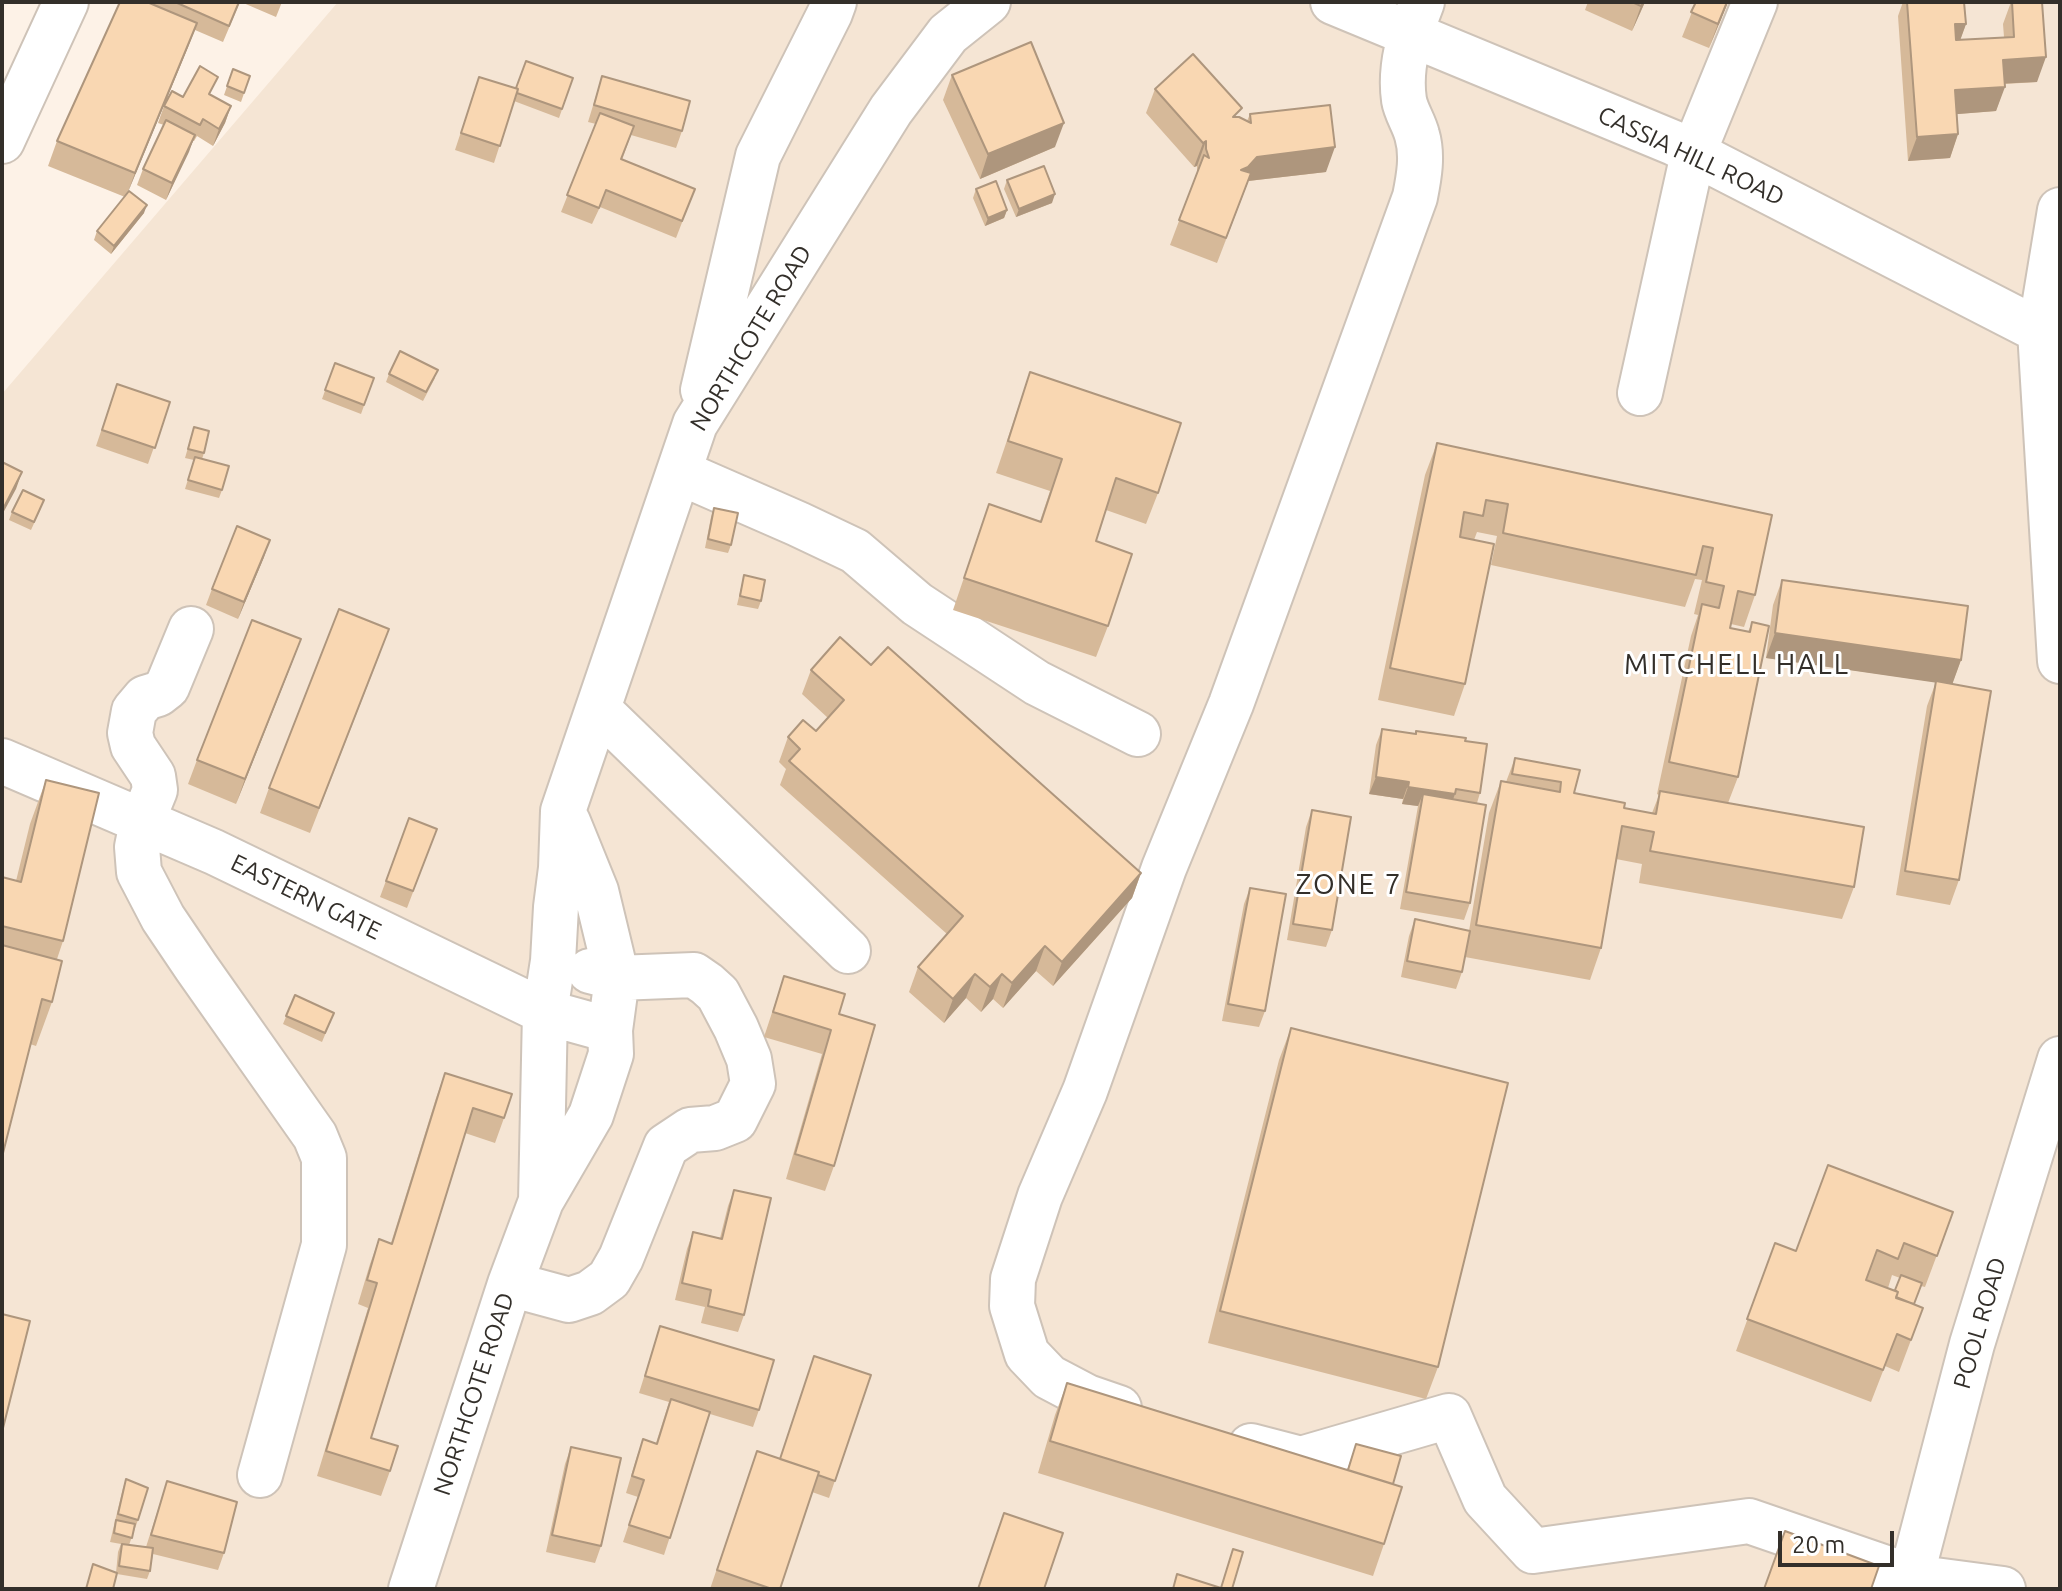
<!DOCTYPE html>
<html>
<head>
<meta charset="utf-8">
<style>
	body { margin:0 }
	#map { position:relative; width:2062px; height:1591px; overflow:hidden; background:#fdf2e7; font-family:Ubuntu,sans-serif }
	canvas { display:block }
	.frame { position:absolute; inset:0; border:4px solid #332f2a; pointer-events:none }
	.scale { position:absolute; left:1778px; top:1531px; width:116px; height:36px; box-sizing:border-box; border:4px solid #332f2a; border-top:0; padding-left:10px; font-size:24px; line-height:28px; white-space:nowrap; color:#332f2a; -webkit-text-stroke:6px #fff; paint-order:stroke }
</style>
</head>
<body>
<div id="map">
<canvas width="2062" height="1591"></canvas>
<div class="frame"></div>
<div class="scale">20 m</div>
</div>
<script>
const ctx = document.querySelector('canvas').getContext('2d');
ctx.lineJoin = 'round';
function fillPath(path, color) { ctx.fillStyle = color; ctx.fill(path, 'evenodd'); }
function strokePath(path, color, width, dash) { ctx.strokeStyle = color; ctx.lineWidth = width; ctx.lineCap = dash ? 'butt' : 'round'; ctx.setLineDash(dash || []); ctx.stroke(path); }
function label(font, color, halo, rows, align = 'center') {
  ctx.font = font + ' Ubuntu,sans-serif'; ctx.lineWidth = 6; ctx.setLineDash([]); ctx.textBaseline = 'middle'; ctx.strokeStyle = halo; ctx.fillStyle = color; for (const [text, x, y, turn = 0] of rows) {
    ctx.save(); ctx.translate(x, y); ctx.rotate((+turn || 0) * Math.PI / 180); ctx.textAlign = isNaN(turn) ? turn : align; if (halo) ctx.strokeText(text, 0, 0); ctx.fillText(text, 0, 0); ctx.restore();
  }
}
const built = new Path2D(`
	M338 2H2060V1589H2V394Z`);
const minor = new Path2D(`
	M1333 2 1674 143 2040 331
	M2060 210 2040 331 2060 661
	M703 390 758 156 830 13 834 2
	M1640 393 1693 154 1755 2
	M679 472 798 524 855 551 917 604 1037 683 1138 734
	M191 629 167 687 158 694 145 698 134 711 130 733 133 746 153 776 155 790 142 822 137 847 139 872 163 918 196 967 315 1136 324 1158V1245L260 1475
	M598 709 848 951
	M2 761 214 852 545 1012 610 1030
	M541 1201 545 1012 553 961 556 907 561 868 563 811 695 424 891 110 948 34 988 2
	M510 1284 569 1300 590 1293 609 1279 621 1258 666 1146 690 1130 715 1128 735 1120 753 1084 749 1059 736 1028 718 994 707 984 694 975 617 978 590 971
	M1119 1408 1087 1397 1049 1377 1027 1354 1012 1306 1013 1279 1040 1196 1085 1091 1164 868 1231 704 1415 197C1419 177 1423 155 1417 135 1414 123 1406 112 1404 100 1399 66 1410 33 1422 2
	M1251 1446 1301 1459 1449 1416 1485 1499 1533 1551 1749 1521 1912 1577 2003 1589
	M411 1589 510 1284 541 1201 591 1115 611 1054 610 1030 617 978 596 891 568 822
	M1908 1589 1972 1344 2060 1059`);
const major = new Path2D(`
	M2 141 66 2`);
const wall = new Path2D(`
	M152 2H240L223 42 195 30 127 194 144 213 111 254 94 240 97 231 125 197 48 166 57 141Z
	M241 2H282L276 17Z
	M1588 2H1645L1632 31 1585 10Z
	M1696 2H1728L1709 48 1682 37Z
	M1903 2H1964L1966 24 1960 40 2004 37 2003 24 2011 2H2042L2037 82 2005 84 1996 111 1957 114 1958 134 1950 158 1908 161 1898 16Z
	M233 69 250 76 241 102 224 95Z
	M952 75 1055 147 980 179 943 100Z
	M602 76 682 131 676 148 631 135 622 160 695 189 676 238 600 207 592 224 561 212 596 124 588 122Z
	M479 77 516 88 573 78 559 118 514 101 494 163 455 150Z
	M1155 89 1239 117 1247 121 1250 114 1326 172 1248 181 1217 263 1170 245 1197 173V166L1194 167 1146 113Z
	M211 95 231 106 225 123 213 146 197 136 194 141H193L166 200 137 185 143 169 164 125 158 123 164 106 183 97Z
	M1007 180 1052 203 1016 217 1004 189Z
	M976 189 1007 210 1004 218 985 226 973 198Z
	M335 363 374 378 361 414 322 399Z
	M1030 372 1158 493 1146 524 1106 510 1096 541 1108 626 1096 657 953 610 989 504 1040 521 1050 491 996 473Z
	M389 374 435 378 423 401 386 382Z
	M117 384 170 402 148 464 96 446Z
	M194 427 204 453 202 459 222 490 219 498 185 489 194 460 185 458Z
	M1437 443 1772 515 1755 595 1744 627 1731 624 1730 628 1748 632 1752 622 1738 777 1728 803 1854 887 1842 919 1639 883 1642 864 1616 859 1601 948 1590 980 1465 957 1462 972 1456 989 1401 977 1409 936 1415 919 1469 931 1489 813 1501 781 1506 782 1515 758 1580 770 1574 793 1624 808 1652 813 1659 795 1657 794 1691 636 1698 615 1694 614 1702 580 1695 579 1685 607 1491 565 1497 536 1477 532 1474 540 1465 684 1454 716 1378 700 1425 475Z
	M41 508 31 530 9 520 12 512Z
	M714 508 731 545 728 553 705 548 711 517Z
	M264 557 238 619 206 605 212 589Z
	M744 575 761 601 758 609 737 605Z
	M1782 580 1961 660 1952 684 1959 880 1950 905 1896 895 1927 706 1936 682 1766 658 1773 605Z
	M380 654 310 833 260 813 269 788Z
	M292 663 236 804 188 784 197 760Z
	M871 665 1141 873 1132 898 1053 986 1036 971 1003 1008 993 999 981 1012 966 998 944 1023 909 992 918 967 947 934 780 785 786 769 779 762 788 737 816 731 828 718 802 694 811 670Z
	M1382 729 1415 734 1416 731 1465 741 1480 793 1477 803 1470 903 1464 920 1400 909 1418 806 1402 804 1403 799 1369 794 1376 745Z
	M46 780 63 941 57 959 52 1002 36 1046 30 1044 2 1157V877L16 881 30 824Z
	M1312 810 1332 930 1326 947 1287 940 1306 827Z
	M409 818 437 829 407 908 380 897Z
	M1250 888 1265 1011 1259 1027 1222 1021 1244 904Z
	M784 976 839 1014 834 1166 825 1191 786 1179 822 1054 764 1037Z
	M295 995 334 1013 322 1042 283 1024Z
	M1291 1028 1438 1367 1426 1399 1208 1343 1279 1060Z
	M445 1073 504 1118 495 1143 465 1133 371 1438 390 1471 381 1496 317 1476 368 1308 358 1304 370 1264 379 1239 391 1243 436 1098Z
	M734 1190 744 1315 738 1332 701 1323 705 1307 675 1300 687 1249 693 1232 720 1238 728 1206Z
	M1953 1212 1925 1287 1921 1286 1914 1304 1923 1308 1899 1372 1885 1366 1871 1402 1736 1351 1775 1243 1796 1251ZM1892 1275 1900 1278 1895 1290 1888 1288Z
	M660 1326 759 1410 753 1427 710 1414 664 1555 623 1542 638 1497 626 1493 637 1456 643 1439 656 1443 669 1402 639 1393Z
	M871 1375 829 1498 812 1492 780 1589H710L757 1451 780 1459Z
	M1067 1383 1347 1470 1356 1444 1393 1484 1384 1544 1373 1576 1038 1473 1055 1415Z
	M571 1447 601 1546 595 1563 546 1552 565 1464Z
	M126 1479 138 1520 129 1545 146 1547 167 1481 224 1553 218 1570 153 1554 150 1571 147 1579 117 1574 113 1589H86L93 1564 116 1573 118 1552 121 1544 110 1542 123 1488Z`);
const shadedWall = new Path2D(`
	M1643 2H1645L1632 31 1641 6Z
	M1727 2H1728L1709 48 1718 24Z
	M197 23 188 47 126 197 135 173Z
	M1955 24H1966L1957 49Z
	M2046 57 2037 82 1994 84 2003 60Z
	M2005 87 1996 111 1946 115 1955 90Z
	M231 106 225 123 213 146 219 129Z
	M1064 123 1055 147 980 179 988 154Z
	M1958 134 1950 158 1908 161 1917 137Z
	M195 135 189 152 166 200 172 183Z
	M1206 141 1197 166 1194 167 1203 143Z
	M1335 147 1326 172 1248 181 1217 263 1248 182 1241 170 1257 157Z
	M1055 194 1052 203 1016 217 1019 209Z
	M147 205 144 213 111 254 114 246Z
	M1007 210 1004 218 985 226 988 218Z
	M22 472 16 489 2 515V511Z
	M270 540 264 557 238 619 244 602Z
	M1775 633 1961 660 1952 685 1766 658Z
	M301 639 292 663 236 804 245 779Z
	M1376 777 1409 782 1403 799 1369 794Z
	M1408 787 1455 794 1449 811 1423 794 1418 806 1402 804Z
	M1141 873 1132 898 1053 986 1062 962Z
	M1045 946 1036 971 1003 1008 1012 983Z
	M975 974 966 998 944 1023 953 999Z
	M1002 974 993 999 981 1012 990 987Z`);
const building = new Path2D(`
	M120 2H147L197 23 135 173 57 141Z
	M175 2H239L229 26Z
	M1632 2H1643L1641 6Z
	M1696 2H1727L1718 24 1691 12Z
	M1907 2H1964L1966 24H1955L1956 40 2014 37 2012 2H2042L2046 57 2003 60 2005 87 1955 90 1958 134 1917 137Z
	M1031 42 1064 123 988 154 952 75Z
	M1193 54 1242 108 1233 117H1239L1251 123 1250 114 1330 105 1335 147 1257 157 1248 167 1241 170 1251 173 1226 238 1179 220 1204 155 1209 158 1206 149V141L1203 143 1155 89Z
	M526 61 573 78 562 109 517 93 518 89 516 88Z
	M200 66 218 77 209 94 231 106 219 129 203 119 200 125 164 106 172 91 183 97Z
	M233 69 250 76 244 93 227 86Z
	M602 76 690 101 682 131 594 105Z
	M479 77 518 89 500 146 461 133Z
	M600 113 634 126 621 159 695 189 682 221 606 190 599 208 567 195Z
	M166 120 195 135 172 183 143 169Z
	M1044 166 1055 194 1019 209 1007 180Z
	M996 181 1007 210 988 218 976 189Z
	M129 191 147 205 114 246 97 231Z
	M400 351 438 370 426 392 389 374Z
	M335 363 374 378 364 405 325 390Z
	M1030 372 1181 423 1158 493 1116 478 1096 541 1132 554 1108 626 964 578 989 504 1041 522 1062 459 1008 441Z
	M117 384 170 402 155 448 102 430Z
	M194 427 209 431 204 453 188 449Z
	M1437 443 1772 515 1755 595 1738 591 1730 628 1750 632 1752 622 1769 626 1738 777 1669 762 1702 604 1719 608 1724 586 1706 582 1713 548 1703 546 1696 575 1503 533 1508 504 1486 500 1483 516 1464 512 1460 537 1494 544 1465 684 1390 668Z
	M195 457 229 466 222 490 188 480Z
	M2 462 22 472 2 511Z
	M23 490 44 500 34 522 12 512Z
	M714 508 738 513 731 545 708 539Z
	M237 526 270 540 244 602 212 589Z
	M744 575 765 580 761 601 740 596Z
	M1782 580 1968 606 1961 660 1775 633Z
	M339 609 389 629 319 808 269 788Z
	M252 620 301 639 245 779 197 760Z
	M840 637 871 665 888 647 1141 873 1062 962 1045 946 1012 983 1002 974 990 987 975 974 953 999 918 967 963 916 789 761 800 749 788 737 803 720 816 731 844 700 811 670Z
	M1936 681 1991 691 1959 880 1905 871Z
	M1382 729 1416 734V731L1466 738 1465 741 1487 744 1480 793 1456 789 1455 794 1408 787 1409 782 1376 777Z
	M1515 758 1580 770 1574 793 1625 803 1624 808 1656 814 1660 791 1864 827 1854 887 1650 851 1654 832 1622 826 1601 948 1476 925 1501 781 1560 792 1561 782 1512 774Z
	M46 780 99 793 63 941 2 926V877L21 882Z
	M1423 794 1486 805 1470 903 1406 892Z
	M1312 810 1351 817 1332 930 1293 924Z
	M409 818 437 829 413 891 386 881Z
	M1250 888 1286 894 1265 1011 1228 1004Z
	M1415 919 1470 931 1462 972 1407 961Z
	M2 945 62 961 52 1002 42 999 2 1157Z
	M784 976 845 994 839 1014 875 1025 834 1166 795 1154 831 1030 773 1012Z
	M295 995 334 1013 325 1033 286 1016Z
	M1291 1028 1508 1083 1438 1367 1220 1311Z
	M445 1073 512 1094 504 1118 473 1108 371 1438 398 1446 390 1471 326 1451 377 1283 367 1280 379 1239 392 1244Z
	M1828 1165 1953 1212 1937 1256 1904 1243 1898 1259 1877 1250 1866 1280 1898 1292 1896 1297 1923 1308 1911 1340 1897 1334 1883 1370 1747 1319 1775 1243 1796 1251Z
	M734 1190 771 1198 744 1315 708 1306 711 1290 682 1283 693 1232 722 1239Z
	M1901 1275 1922 1283 1914 1304 1896 1298 1898 1292 1895 1290Z
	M2 1314 30 1321 2 1432Z
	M660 1326 774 1360 759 1410 645 1376Z
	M814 1356 871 1375 835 1481 818 1475 819 1472 780 1459Z
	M1067 1383 1402 1487 1384 1544 1050 1441Z
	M671 1399 710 1412 670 1538 629 1525 644 1480 632 1476 643 1439 657 1444Z
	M1356 1444 1401 1456 1393 1484 1348 1470Z
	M571 1447 621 1458 601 1546 552 1535Z
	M757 1451 819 1472 780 1589H772L717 1570Z
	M126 1479 148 1488 138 1520 118 1514Z
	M167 1481 237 1502 224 1553 151 1535Z
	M1004 1513 1063 1533 1044 1589H978Z
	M116 1520 135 1524 132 1538 114 1533Z
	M1785 1531 1879 1566 1871 1589H1764Z
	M122 1544 153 1548 150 1571 119 1566Z
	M1233 1549 1243 1552 1232 1589H1173L1177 1574 1221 1588Z
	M93 1564 117 1573 113 1589H86Z`);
const streetNames = [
	["CASSIA HILL ROAD",1691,156,25],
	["NORTHCOTE ROAD",751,338,-59],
	["EASTERN GATE",306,897,26],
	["POOL ROAD",1980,1323,-74],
	["NORTHCOTE ROAD",474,1394,-72]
];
const quarterNames = [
	["MITCHELL HALL",1737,665],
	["ZONE 7",1349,885]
];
fillPath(built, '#f5e5d4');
strokePath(minor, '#cec3b8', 48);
strokePath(major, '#cec3b8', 48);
strokePath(minor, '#fff', 44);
strokePath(major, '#fff', 44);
fillPath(wall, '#d6b999');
fillPath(shadedWall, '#ae967d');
fillPath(building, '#f9d7b2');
strokePath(building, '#ae967d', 2);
label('24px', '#332f2a', '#fff', streetNames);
ctx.letterSpacing = '2px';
label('28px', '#332f2a', '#fff', quarterNames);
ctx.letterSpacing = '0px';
</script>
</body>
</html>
